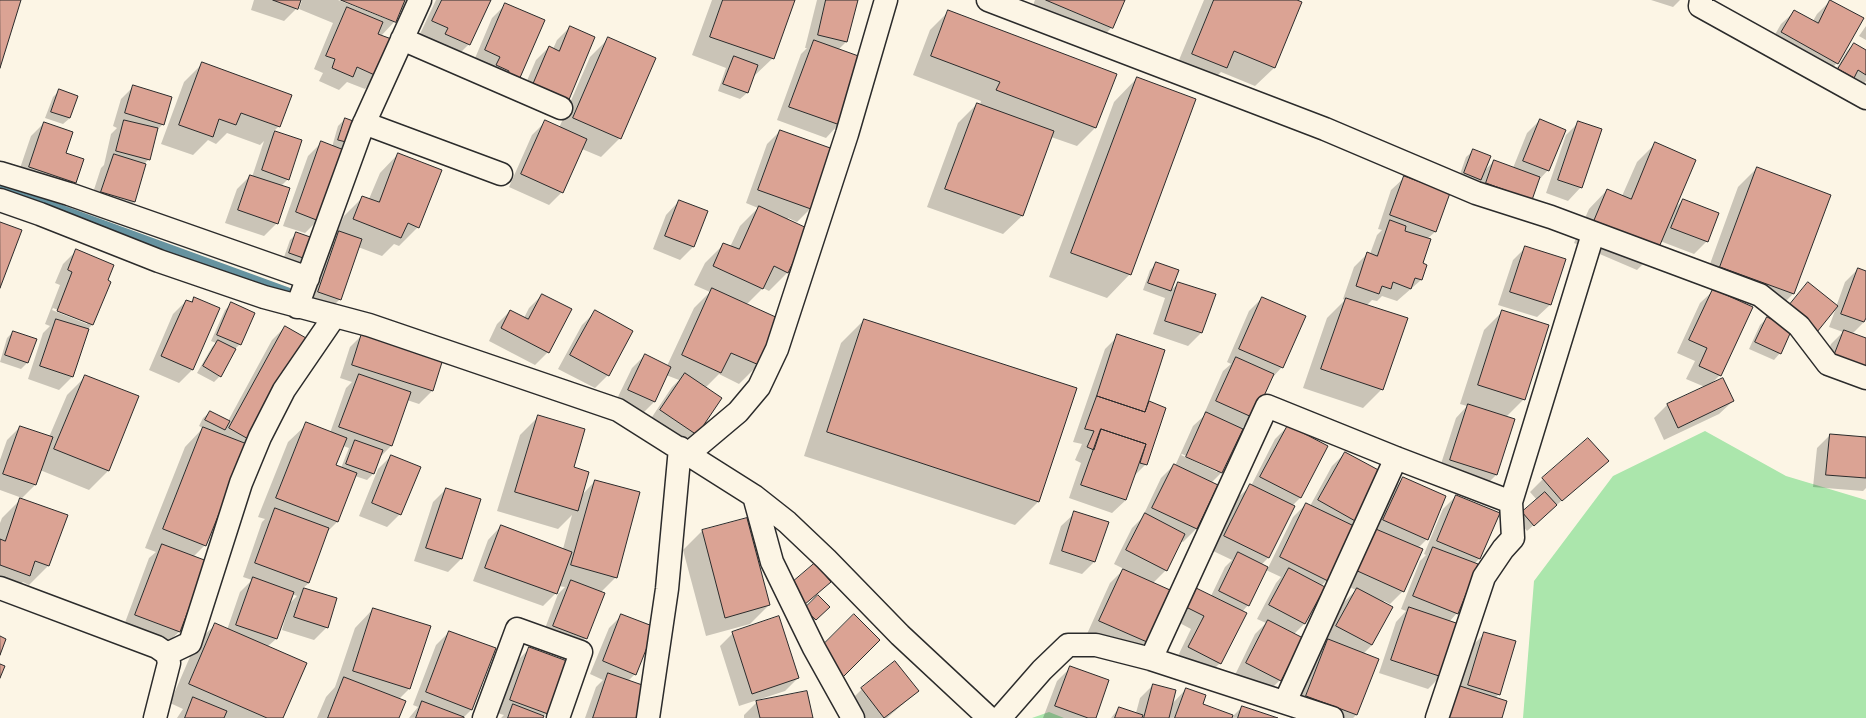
<!DOCTYPE html>
<html>
<head>
<meta charset="utf-8">
<style>
	body { margin:0 }
	canvas { display:block; background:#fcf5e5 }
</style>
</head>
<body>
<canvas width="1866" height="718"></canvas>
<script>
const ctx = document.querySelector('canvas').getContext('2d');
ctx.lineJoin = 'round';
function fillPath(path, color) { ctx.fillStyle = color; ctx.fill(path, 'evenodd'); }
function strokePath(path, color, width, dash) { ctx.strokeStyle = color; ctx.lineWidth = width; ctx.lineCap = dash ? 'butt' : 'round'; ctx.setLineDash(dash || []); ctx.stroke(path); }
const green = new Path2D(`
	M1705 431 1786 476 1866 500V718H1523L1534 581 1613 476Z
	M1049 712 1064 718H1032Z`);
const shadow = new Path2D(`
	M254 0H300L297 8 284 21 251 10Z
	M302 0H338L387 19 389 18 344 0H411L399 13 395 21 381 36 378 76 365 89 347 82 339 90 319 81 323 73 314 69 333 23 299 9Z
	M436 0H490L469 44 456 57 433 47 436 41 420 34Z
	M712 0H794L773 58 753 77 747 93 740 99 718 91 726 68 692 55Z
	M817 0H856L846 42 838 50 839 124 826 138 777 120 801 54 807 48H805Z
	M1035 0H1123L1112 27 1094 46 1027 20Z
	M1204 0H1294L1301 3 1274 68 1255 86 1221 72 1207 86 1174 72Z
	M1651 0H1680L1673 7Z
	M1830 1 1837 63 1824 76 1769 45 1781 24 1795 11 1813 21 1817 14Z
	M505 5 518 79 473 63 492 18Z
	M949 11 1095 128 1077 146 1051 137 1022 216 1003 234 927 207 958 123 977 104 980 105 981 101 913 75 930 30Z
	M1866 26V40L1859 36Z
	M570 27 594 37 519 99 536 60 549 47 553 49 557 40Z
	M609 38 620 138 601 157 582 149 562 192 549 205 509 187 532 135 545 122 559 128 590 57Z
	M1854 44 1866 52V81L1864 84 1853 78 1846 84 1832 76 1847 51Z
	M203 63 279 126 273 132 301 141 288 179 281 186 277 223 264 236 225 223 237 189 250 176 252 177 264 141 260 145 227 133 216 144 208 140 193 155 161 144 184 82Z
	M1137 78 1130 274 1107 298 1049 277 1114 102Z
	M134 86 163 124 156 131 149 159 144 164 145 165 134 202 121 215 89 205 101 168 104 165 111 134 117 128 113 126 121 99Z
	M60 90 70 118 63 124 45 118 53 97Z
	M345 119 349 143 342 150 318 220 305 233 283 226 308 156 321 143 332 147 338 126Z
	M1540 120 1548 170 1538 181 1531 199 1473 196 1478 182 1474 186 1458 180 1466 157 1473 151 1484 171 1494 161 1513 168 1527 133Z
	M1579 122 1581 187 1568 201 1546 193 1566 135Z
	M44 123 65 153 75 182 62 195 16 180 31 136Z
	M780 131 810 209 797 222 788 218V272L769 291 763 288 746 305 758 365 739 384 719 374 705 388 696 434 683 447 648 423 672 387 679 380 666 375 654 402 641 415 615 403 632 368 645 355 667 366 694 308 710 292 694 285 705 263 724 244 730 247 740 226 758 208 746 203 767 144Z
	M1655 144 1674 209 1683 200 1707 241 1694 254 1660 241 1656 251 1637 270 1574 243 1589 209 1607 190 1622 196 1637 162Z
	M398 154 418 227 399 246 394 244 382 256 358 247 340 299 327 312 305 305 326 245 336 234 344 216 363 197 369 199 380 173Z
	M1757 168 1794 293 1775 312 1729 296 1720 375 1711 384 1733 401 1719 414 1664 440 1654 418 1667 405 1705 387 1686 379 1695 361 1677 353 1700 303 1714 290 1702 286 1738 187Z
	M1405 177 1449 194 1435 232 1427 239 1422 264 1421 280 1397 301 1382 296 1377 301 1372 300 1366 306 1382 389 1363 408 1303 388 1327 318 1345 300 1343 299 1354 267 1367 254H1370L1377 235 1382 230 1378 229 1391 190Z
	M679 201 693 247 680 260 653 249 666 215Z
	M297 233 305 259 298 265 283 260 290 240Z
	M1526 247 1551 304 1537 317 1498 305 1513 260Z
	M76 251 107 281 93 324 88 329 72 377 59 390 28 379 43 333 50 326 45 324 60 285 55 283 63 264ZM53 308 87 322V324L52 310Z
	M1157 263 1178 271 1170 291 1179 283 1201 333 1188 346 1153 334 1165 298 1143 290 1150 270Z
	M1858 269 1866 272V315L1864 322 1852 334 1866 339 1822 369 1831 344 1843 332 1829 327 1836 308 1803 344 1789 333 1780 353 1774 360 1749 349 1760 325 1767 318 1774 322 1808 284 1836 307 1845 282Z
	M542 295 548 352 535 365 489 341 497 324 510 311 524 318 529 308Z
	M194 298 192 370 179 383 149 370 173 314 186 301 190 303Z
	M1262 298 1282 367 1271 379 1253 418 1241 429 1221 473 1211 483 1217 485 1196 529 1183 542 1181 541 1166 570 1153 583 1169 590 1146 642 1133 655 1087 634 1110 583 1124 569 1114 564 1132 528 1142 518 1161 478 1174 465 1175 466 1193 426 1205 415 1204 414 1223 371 1231 364 1227 362 1249 311ZM1182 454 1217 470V472L1181 455Z
	M231 304 240 344 234 350 220 376 214 382 197 373 212 347 216 343 211 341 225 310Z
	M1503 311 1524 399 1506 417 1496 475 1483 488 1438 473 1456 418 1467 406 1460 404 1484 330Z
	M595 312 608 375 595 388 558 369 582 325Z
	M864 320 1039 501 1015 525 804 456 841 343Z
	M285 327 249 439 244 444 205 545 193 557 180 631 166 644 123 628 149 558 156 552 145 548 185 447 203 428 199 426 203 418 210 412 228 421 272 340Z
	M13 332 27 363 21 369 0 362 7 338Z
	M363 334 432 391 419 404 407 400 392 445 380 457 373 474 367 480 355 476 337 522 327 532 309 583 303 588 335 598 327 627 314 640 282 630 289 606H288L276 639 267 647 282 718H177L183 709 170 703 196 643 215 625 227 630 240 592 252 580 243 577 262 522 265 519 258 517 288 442 307 424 330 433 346 388 352 382 340 378 350 347ZM343 446 349 448 341 468 335 465ZM292 594 297 596 288 605Z
	M1118 336 1148 401 1165 408 1146 464 1134 476 1126 500 1112 513 1069 498 1081 463 1075 460 1082 444 1073 442 1105 349Z
	M86 376 137 397 108 471 89 490 40 470 35 485 21 499 66 515 48 566 29 585 23 582 11 594 0 591V523L2 518 22 498 0 490V460L7 440 20 427 49 437 67 395Z
	M539 416 572 468 582 495 595 481 616 577 601 592 586 638 573 651 541 639 558 594 565 587 558 586 556 593 543 606 473 581 488 540 501 526 563 549 572 515 558 529 497 511 520 435Z
	M1288 426 1327 446 1300 498 1292 506H1294L1268 558 1261 565 1268 568 1293 517 1306 504 1310 506 1332 466 1345 453 1356 521 1351 526 1327 580 1321 586 1305 623 1294 634 1280 680 1267 693 1234 677 1255 634 1266 623 1257 619 1276 583 1281 577 1266 570 1248 605 1242 612 1220 663 1207 676 1176 660 1191 629 1172 619 1182 601 1211 596 1225 567 1232 560 1211 550 1237 498 1251 486 1275 439Z
	M1830 435 1866 438V488L1863 491 1813 487 1817 448Z
	M391 456 400 514 387 527 359 516 378 469Z
	M1607 461 1527 531 1517 519 1537 500 1530 492 1543 479Z
	M1403 479 1427 539 1418 548 1403 591 1390 604 1384 601 1383 603 1392 607 1372 645 1363 654 1378 660 1356 715 1353 718H1318L1293 709 1315 653 1327 641 1324 640 1344 602 1356 590 1340 583 1390 492Z
	M446 489 480 500 461 559 448 572 414 561 433 502Z
	M1456 496 1499 514 1479 559 1474 564 1457 613 1449 622 1441 676 1428 689 1379 673 1396 622 1406 611 1401 609 1420 561 1426 555 1424 554 1443 509Z
	M1075 513 1095 561 1082 574 1049 564 1061 526Z
	M747 519 769 605 750 624 706 636 683 550 702 531Z
	M828 607 809 626 799 616Z
	M373 609 409 689 399 699 398 718H317L326 697 335 687 355 628Z
	M622 615 635 674 628 681 636 718H585L596 687 603 680 590 674 609 628Z
	M449 632 472 709 463 718H409L418 707 413 705 436 645Z
	M733 633 798 678 785 691 739 706 720 646Z
	M1485 633 1499 694 1495 698 1501 718 1460 687 1472 646Z
	M529 649 547 713 542 718H501L504 715 497 713 516 662Z
	M1070 668 1095 718H1043L1057 681Z
	M1153 685 1172 704 1186 689 1201 705 1233 716 1242 707 1274 718H1111L1119 708 1136 713 1140 698Z
	M862 689 918 691 887 718H861L849 702Z
	M758 701 812 718H744V715Z`);
const stream = new Path2D(`
	M0 187 288 292`);
const building = new Path2D(`
	M0 0H21L0 68Z
	M273 0H301L298 9Z
	M341 0H405L396 22Z
	M442 0H491L470 45 445 34 448 28 432 21Z
	M723 0H795L774 59 710 37Z
	M826 0H858L847 42 818 35Z
	M1046 0H1125L1113 28Z
	M1214 0H1297L1302 2 1275 68 1234 51 1227 68 1192 54Z
	M1830 0 1864 18 1838 64 1781 32 1794 10 1818 23Z
	M505 3 545 20 519 80 508 75 509 71 496 65 500 57 485 50Z
	M347 7 383 22 378 34 394 40 379 77 357 67 353 77 332 68 335 59 326 56Z
	M948 10 1117 74 1096 128 996 90 1000 82 931 56Z
	M570 26 595 37 568 102 532 86 549 46 559 51Z
	M608 37 656 58 621 139 573 118Z
	M814 40 864 58 840 125 789 107Z
	M1854 43 1866 50V75L1858 70 1854 78 1838 69Z
	M734 56 758 65 748 93 723 84Z
	M202 62 292 95 280 127 241 113 236 125 219 119 213 137 179 125Z
	M1137 77 1196 99 1131 275 1071 253Z
	M133 85 172 97 164 125 125 113Z
	M59 89 78 96 70 118 51 112Z
	M977 103 1054 131 1023 216 945 189Z
	M345 118 356 122 350 143 338 140Z
	M1540 119 1566 130 1549 171 1523 161Z
	M124 120 158 128 150 160 116 151Z
	M545 120 587 139 563 193 521 174Z
	M1578 121 1602 129 1582 188 1558 180Z
	M44 122 73 132 66 153 84 159 76 183 29 167Z
	M780 130 833 149 811 209 758 190Z
	M275 131 302 140 289 180 262 170Z
	M321 141 344 150 319 221 296 212Z
	M1655 142 1696 160 1657 252 1592 225 1607 189 1631 199Z
	M1473 149 1491 156 1481 180 1464 173Z
	M398 153 442 170 419 228 408 223 401 238 353 219 362 196 379 202Z
	M114 154 146 164 135 202 101 192Z
	M1494 160 1540 177 1532 200 1486 183Z
	M1757 167 1831 195 1794 294 1720 267Z
	M250 175 290 188 278 224 238 210Z
	M1404 176 1450 193 1436 232 1390 215Z
	M1683 199 1719 213 1708 242 1671 228Z
	M679 200 708 211 694 247 665 236Z
	M759 206 809 229 788 273 774 266 763 289 713 266 723 243 739 249Z
	M1390 220 1406 226 1405 231 1431 239 1423 263 1427 265 1422 280 1415 278 1411 289 1393 282 1391 289 1382 286 1379 294 1356 286 1367 252 1377 256Z
	M0 222 22 230 0 288Z
	M339 231 362 239 341 300 318 292Z
	M296 232 313 238 306 259 289 253Z
	M1525 246 1566 259 1551 305 1510 292Z
	M76 249 114 265 108 280 111 282 93 325 57 311 72 272 68 270Z
	M1156 262 1179 270 1171 291 1148 283Z
	M1858 268 1866 271V318L1864 322 1841 314Z
	M1178 282 1216 294 1202 333 1165 321Z
	M1808 282 1838 306 1817 332 1787 308Z
	M712 288 780 319 759 365 731 353 721 373 682 355Z
	M1713 289 1753 307 1721 376 1699 366 1707 348 1689 340Z
	M542 294 572 309 549 353 501 328 510 310 528 319Z
	M194 297 220 308 193 370 161 356 186 300 192 302Z
	M1262 297 1306 316 1283 368 1239 349Z
	M1346 298 1408 318 1383 390 1321 369Z
	M231 302 255 313 241 345 217 335Z
	M595 310 633 331 609 376 570 355Z
	M1502 310 1549 325 1525 400 1478 385Z
	M1767 317 1792 329 1781 354 1755 342Z
	M56 319 89 329 73 377 40 366Z
	M864 319 1077 388 1039 502 827 432Z
	M285 326 306 338 250 440 229 428Z
	M1844 330 1866 338V367L1834 356Z
	M13 331 37 339 28 363 5 355Z
	M362 333 443 359 433 391 352 365Z
	M1117 334 1165 350 1145 412 1097 396Z
	M218 340 236 349 221 377 203 366Z
	M645 354 671 367 655 402 628 390Z
	M1236 357 1274 374 1254 418 1216 401Z
	M685 373 722 398 697 435 660 410Z
	M359 374 411 392 392 446 339 427Z
	M85 375 139 396 109 471 54 449Z
	M1723 378 1734 401 1678 428 1667 404Z
	M1097 396 1145 412 1149 401 1166 408 1147 465 1140 463 1146 444 1101 429 1094 450 1087 447 1094 431 1085 429Z
	M1468 404 1515 419 1497 475 1450 460Z
	M210 411 230 421 225 430 205 420Z
	M1206 412 1243 429 1222 473 1186 457Z
	M538 415 585 429 574 467 589 472 578 511 515 492Z
	M306 422 347 438 336 465 357 473 338 522 276 498Z
	M1288 425 1328 446 1301 498 1260 477Z
	M20 426 53 437 36 485 3 474Z
	M203 427 247 444 206 546 163 529Z
	M1101 429 1146 444 1126 500 1081 485Z
	M1830 434 1866 437V478L1826 475Z
	M1588 438 1609 461 1562 501 1542 478Z
	M355 440 383 450 374 474 346 464Z
	M1345 452 1384 473 1357 522 1318 500Z
	M391 455 421 467 401 515 372 503Z
	M1174 464 1218 485 1197 529 1152 508Z
	M1403 477 1446 496 1428 540 1383 520Z
	M595 480 640 492 617 578 571 565Z
	M1250 484 1295 506 1269 558 1224 536Z
	M446 488 481 499 462 559 426 548Z
	M1545 492 1557 505 1534 526 1522 512Z
	M1456 495 1500 513 1480 559 1437 541Z
	M20 498 68 515 49 566 35 561 30 576 0 565V539L5 541Z
	M1306 503 1354 526 1328 581 1280 557Z
	M275 508 329 528 309 583 255 563Z
	M1074 511 1109 522 1095 562 1062 551Z
	M1145 513 1185 534 1167 571 1126 550Z
	M747 518 770 605 725 618 702 530Z
	M501 525 572 552 557 594 485 568Z
	M1371 527 1423 549 1404 592 1353 569Z
	M162 544 207 561 180 632 135 615Z
	M1433 547 1478 564 1458 614 1413 596Z
	M1238 552 1268 567 1249 606 1219 591Z
	M815 563 831 582 804 605 788 586Z
	M1289 568 1325 587 1305 624 1269 605Z
	M1123 569 1170 590 1147 642 1099 621Z
	M253 577 294 592 277 639 236 625Z
	M571 580 605 593 587 639 553 626Z
	M1194 587 1247 613 1221 664 1188 647 1204 616 1184 606Z
	M304 588 337 598 328 628 294 617Z
	M1357 588 1393 607 1372 645 1336 626Z
	M818 595 830 607 816 620 804 609Z
	M1409 607 1459 624 1442 677 1391 660Z
	M373 608 431 626 410 689 353 671Z
	M621 614 655 627 636 675 603 661Z
	M854 614 880 640 841 679 823 645Z
	M779 616 799 678 752 694 732 632Z
	M1268 620 1303 638 1281 681 1246 663Z
	M215 623 307 663 283 718H267L189 684Z
	M449 631 496 648 472 710 426 692Z
	M1484 632 1516 641 1500 695 1468 685Z
	M0 636 6 639 0 655Z
	M1328 639 1379 659 1357 715 1306 696Z
	M529 647 567 661 548 714 510 700Z
	M895 661 919 691 884 718 861 688Z
	M0 664 5 666 0 678Z
	M1070 666 1109 680 1096 718H1088L1055 706Z
	M608 673 648 687 637 718H593Z
	M344 677 406 701 399 718H328Z
	M1153 684 1176 690 1169 718H1144Z
	M1457 685 1507 701 1502 718H1446Z
	M1186 688 1206 695 1203 704 1233 715 1232 718H1175Z
	M807 691 813 718H760L756 701Z
	M193 697 227 711 224 718H185Z
	M422 701 464 717V718H416Z
	M513 704 544 716 543 718H508Z
	M1242 706 1278 718H1238Z
	M1119 707 1143 715 1142 718H1115Z`);
const street = new Path2D(`
	M988 0 1325 129 1476 193 1551 217 1760 295 1799 326 1828 364 1866 378
	M1701 0 1700 6 1866 98
	M402 39 561 108
	M364 123 501 174
	M0 173 69 194 308 278
	M0 200 40 214 159 261 264 297 369 325 618 410 754 496 787 522 826 559 900 635 989 718
	M297 307 362 128 420 0
	M688 454 738 412 759 387 777 349 847 134 886 0
	M754 496 772 562 814 648 853 718
	M0 588 157 647 167 654 169 663 155 718
	M167 654 190 643 241 483 260 437 284 390 334 317
	M1151 659 1267 406 1396 458 1511 502
	M1285 702 1396 458
	M484 718 517 629 581 652 558 718
	M648 718 667 589 680 448
	M1000 718 1042 670 1068 645H1096L1151 659 1332 718
	M1437 718 1484 577 1503 549 1513 538 1511 502 1593 234`);
fillPath(green, '#abe6ac');
fillPath(shadow, '#0003');
strokePath(stream, '#6693a0', 9);
fillPath(building, '#dba394');
strokePath(building, '#2b2b2b', 1);
strokePath(street, '#2b2b2b', 25);
strokePath(street, '#fcf5e5', 22);
</script>
</body>
</html>
